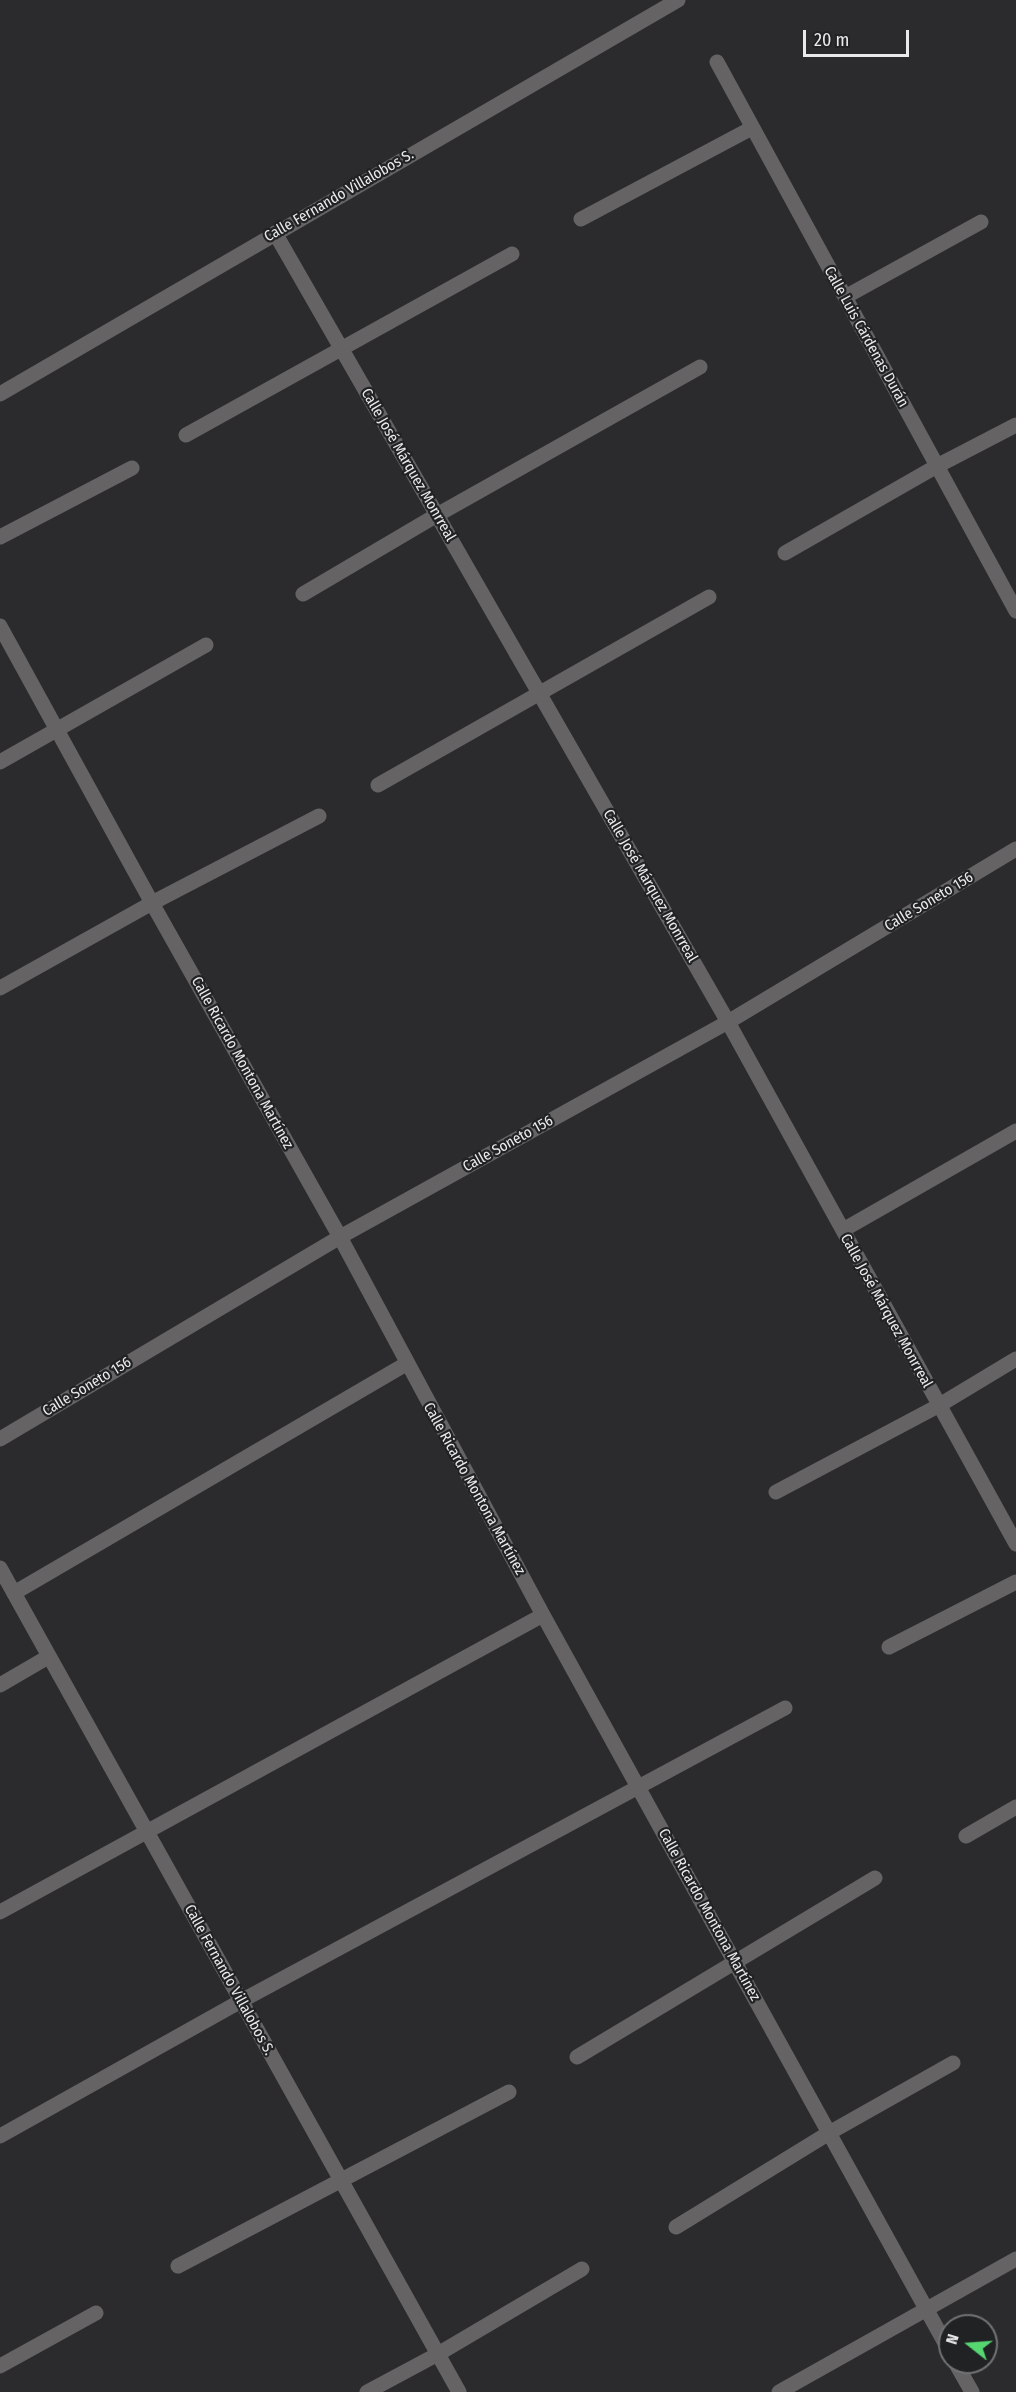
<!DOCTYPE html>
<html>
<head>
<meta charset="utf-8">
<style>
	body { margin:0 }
	#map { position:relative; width:1016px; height:2392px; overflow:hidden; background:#2b2b2e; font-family:"Fira Sans Condensed",sans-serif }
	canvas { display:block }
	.north { position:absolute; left:938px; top:2314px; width:60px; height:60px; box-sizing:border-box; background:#212224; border:2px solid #717274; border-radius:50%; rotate:287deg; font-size:16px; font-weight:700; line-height:24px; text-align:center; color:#eaeaec }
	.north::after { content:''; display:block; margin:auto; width:21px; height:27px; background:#56d671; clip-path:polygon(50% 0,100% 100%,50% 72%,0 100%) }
	.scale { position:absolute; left:803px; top:30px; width:106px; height:27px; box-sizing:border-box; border:3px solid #eaeaec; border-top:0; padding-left:8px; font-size:18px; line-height:21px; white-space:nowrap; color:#eaeaec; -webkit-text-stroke:4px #212224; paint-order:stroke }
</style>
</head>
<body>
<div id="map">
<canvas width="1016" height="2392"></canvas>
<div class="north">N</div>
<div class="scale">20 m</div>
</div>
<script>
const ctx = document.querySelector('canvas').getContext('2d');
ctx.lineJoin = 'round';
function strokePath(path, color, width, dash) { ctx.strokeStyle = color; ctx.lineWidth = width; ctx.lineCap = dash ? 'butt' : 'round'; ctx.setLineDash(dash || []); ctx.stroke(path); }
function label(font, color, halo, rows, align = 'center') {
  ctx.font = font + ' "Fira Sans Condensed",sans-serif'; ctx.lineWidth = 4.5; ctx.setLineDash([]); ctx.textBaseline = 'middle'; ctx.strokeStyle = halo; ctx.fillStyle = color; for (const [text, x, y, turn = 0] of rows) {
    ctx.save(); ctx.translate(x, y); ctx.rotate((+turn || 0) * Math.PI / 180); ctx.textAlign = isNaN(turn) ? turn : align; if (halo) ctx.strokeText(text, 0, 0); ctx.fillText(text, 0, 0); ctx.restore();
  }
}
const service = new Path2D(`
	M14 1593 406 1364`);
const minor = new Path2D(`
	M717 62 1016 611
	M581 219 752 128
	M275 233 728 1022 1016 1544
	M845 297 981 222
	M0 394 678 0
	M186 435 512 254
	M0 537 132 468
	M785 553 937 466 1016 425
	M303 594 437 515 700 367
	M0 626 152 903 340 1237 543 1615 950 2352
	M0 762 206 645
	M378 785 709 597
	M0 988 152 903 319 816
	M843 1230 1016 1131
	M776 1492 938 1406 1016 1359
	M0 1568 459 2392
	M889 1647 1016 1582
	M0 1685 48 1657
	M966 1836 1016 1807
	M0 1912 543 1615
	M577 2057 875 1878
	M0 2136 241 2001 785 1708
	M676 2227 829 2133 953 2063
	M178 2266 509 2092
	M955 2362 972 2392
	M0 2366 96 2313
	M367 2392 438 2354 582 2269
	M779 2392 1016 2259`);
const tertiary = new Path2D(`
	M0 1439 340 1237 728 1022 1016 849`);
const streetNames = [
	["Calle Fernando Villalobos S.",339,196,-30],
	["Calle Luis Cárdenas Durán",866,337,61],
	["Calle José Márquez Monrreal",408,465,60],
	["Calle José Márquez Monrreal",650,886,60],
	["Calle Soneto 156",929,902,-31],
	["Calle Ricardo Montona Martínez",242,1063,61],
	["Calle Soneto 156",508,1144,-29],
	["Calle José Márquez Monrreal",886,1311,61],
	["Calle Soneto 156",87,1387,-31],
	["Calle Ricardo Montona Martínez",474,1489,61],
	["Calle Ricardo Montona Martínez",709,1915,61],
	["Calle Fernando Villalobos S.",229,1980,61]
];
strokePath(service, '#656363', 15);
strokePath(minor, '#656363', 15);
strokePath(tertiary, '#656363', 15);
label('15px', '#eaeaec', '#212224', streetNames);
</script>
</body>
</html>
